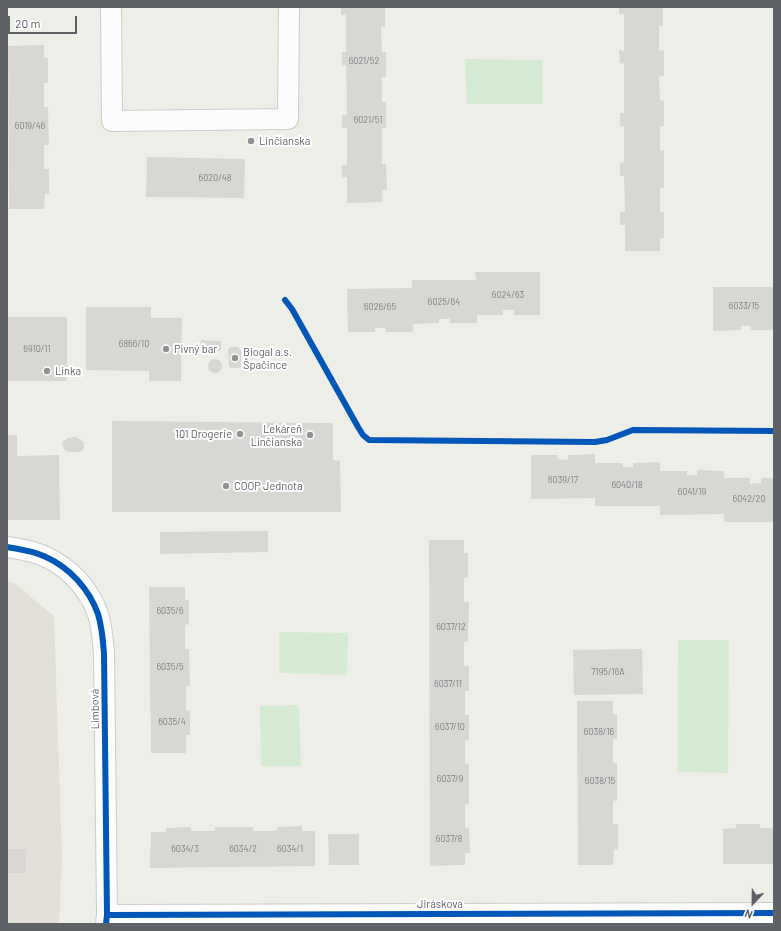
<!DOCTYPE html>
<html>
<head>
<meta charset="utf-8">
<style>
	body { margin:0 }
	#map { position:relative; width:781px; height:931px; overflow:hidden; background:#eeeee9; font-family:Barlow,sans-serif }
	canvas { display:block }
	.frame { position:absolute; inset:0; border:8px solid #5e6267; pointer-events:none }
	.north { position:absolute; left:733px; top:883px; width:40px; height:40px; -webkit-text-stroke:3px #fff; paint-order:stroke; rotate:202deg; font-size:11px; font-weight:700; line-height:16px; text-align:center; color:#5e6267 }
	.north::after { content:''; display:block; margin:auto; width:14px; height:18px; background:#5e6267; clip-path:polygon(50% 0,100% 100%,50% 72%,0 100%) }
	.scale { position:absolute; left:8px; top:16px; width:69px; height:18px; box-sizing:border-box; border:2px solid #5e6267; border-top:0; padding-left:5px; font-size:12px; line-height:14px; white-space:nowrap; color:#5e6267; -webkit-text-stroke:3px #fff; paint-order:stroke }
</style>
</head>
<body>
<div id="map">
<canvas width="781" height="931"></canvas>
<div class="frame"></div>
<div class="north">N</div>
<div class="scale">20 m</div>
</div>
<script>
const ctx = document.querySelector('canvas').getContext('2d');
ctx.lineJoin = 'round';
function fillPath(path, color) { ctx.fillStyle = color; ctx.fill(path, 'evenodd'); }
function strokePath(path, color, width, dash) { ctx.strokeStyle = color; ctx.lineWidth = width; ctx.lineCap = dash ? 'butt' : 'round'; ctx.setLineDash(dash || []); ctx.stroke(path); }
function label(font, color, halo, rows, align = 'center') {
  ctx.font = font + ' Barlow,sans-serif'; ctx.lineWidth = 4; ctx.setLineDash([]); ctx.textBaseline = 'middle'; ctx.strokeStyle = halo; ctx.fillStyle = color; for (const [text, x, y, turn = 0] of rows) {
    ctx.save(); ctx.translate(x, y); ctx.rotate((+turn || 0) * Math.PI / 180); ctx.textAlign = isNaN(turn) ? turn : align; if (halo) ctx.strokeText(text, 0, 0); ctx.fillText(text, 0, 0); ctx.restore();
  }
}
const education = new Path2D(`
	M7 582H13L54 616 62 857 59 924H7Z`);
const green = new Path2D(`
	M465 59 542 60 543 104H467Z
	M279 632 348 633 347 675 279 673Z
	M678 640H729L728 773 677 772Z
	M299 705 301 766H261L260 706Z`);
const building = new Path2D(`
	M341 7H385V27H381L382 52H386V77H382V102H386V128H382V164H386L387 190H382L383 202 347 203V177H342V165H347V128H342V115H347L346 65H342V52H346V15H341Z
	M619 7H663V26H659V51L664 50V76H659L660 100 664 101V126H660V151L664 150V188H660V212H664V238H660V251H625V225H620V212H625L624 176H620V163L624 162V126H620V113H624V63L620 64 619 50 624 51V14H619Z
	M44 45V58H48V83H44V107H48L49 145H44V169H49V194H45L44 209H9L8 46Z
	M147 157 245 159 244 198 146 197Z
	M475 272H540V315H514V310H503V315H477V323H450V319H439V323L413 324V332H386L385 328H375V332H348L347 289 412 288V280H476Z
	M713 287H774V330H751V326H741V330L713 331Z
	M86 307H151V318H182L181 381H149V371L86 370Z
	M7 317H67V381H7Z
	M202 340 219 341 221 342V349L219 351H202L201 349 200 342Z
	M231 347H238L241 350V366L239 368H231L229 366 228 349Z
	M208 366a7 7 0 1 1 14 0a7 7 0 1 1-14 0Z
	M112 421 333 423V460L340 461 341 512H112Z
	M7 435H17V456L59 455 60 520H7Z
	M76 437 84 442V449L80 452H67L63 448 62 442 68 438Z
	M595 454V463H622L623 467H633V463L660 462V471H687V475H697V470L724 471V478H750V484L761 483V478H774V522H724V514L660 515V506H595V498L531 499V455H558L557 459 568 460V455Z
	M268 531V552L160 554V532Z
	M429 540H464V553H468V578H464V602H469L468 642H464V666H469V691H465V715H469V740H465V764H469V804H465V828H469L470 853H465V865L430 866Z
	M149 587H185V600H189V624L185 625V649H189L190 686H186V710L190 711V735H186V753H151Z
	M642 649 643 694 574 695 573 650Z
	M577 701H613V714H617V739H613V763H617V800L613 801V824H618V850L614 849 613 865H578Z
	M736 824H760V828H774V864H723V829L736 828Z
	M302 826V831H315V866L150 868 151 832H166V828L191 827V831H215V827H253V831H277V827Z
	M328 834H359V865H329Z
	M7 849H26V873H7Z`);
const street = new Path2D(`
	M111 7 112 121 288 119 289 7
	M7 547C20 549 34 551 46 557 70 568 89 589 98 614 102 627 103 640 104 653L107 915 106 924
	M107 915 774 913`);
const cycleway = new Path2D(`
	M285 300 292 309 358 427 363 435 369 440 595 442 607 440 633 430 774 431
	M7 547C20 549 34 551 46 557 70 568 89 589 98 614 102 627 103 640 104 653L107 915 106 924
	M107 915 774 913`);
const markers = [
	[251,141,4,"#909394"],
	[166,349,4,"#909394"],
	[235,358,4,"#909394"],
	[47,371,4,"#909394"],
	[240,434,4,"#909394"],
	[310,435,4,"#909394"],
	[226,486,4,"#909394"]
];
const numberNames = [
	["6021/52",364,61],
	["6021/51",368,120],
	["6019/46",30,126],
	["6020/48",215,178],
	["6024/63",508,295],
	["6025/64",444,302],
	["6033/15",744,306],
	["6026/65",380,307],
	["6866/10",134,344],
	["6910/11",37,349],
	["6039/17",563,480],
	["6040/18",627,485],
	["6041/19",692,492],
	["6042/20",749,499],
	["6035/6",170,611],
	["6037/12",451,627],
	["6035/5",170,667],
	["7195/16A",608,672],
	["6037/11",448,684],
	["6035/4",172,722],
	["6037/10",450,727],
	["6038/16",599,732],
	["6037/9",450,779],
	["6038/15",600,781],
	["6037/8",449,839],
	["6034/3",185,849],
	["6034/2",243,849],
	["6034/1",290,849]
];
const poiNames = [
	["Linčianska",259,141],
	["Pivný bar",174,349],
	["Biogal a.s.",243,352],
	["Špačince",243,365],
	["Linka",55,371],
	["Lekáreň",302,429,"right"],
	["Linčianska",302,442,"right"],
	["101 Drogerie",232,434,"right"],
	["COOP Jednota",234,486]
];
const streetNames = [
	["Limbová",95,709,-91],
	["Jiráskova",440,904]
];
fillPath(education, '#e2e0d8');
fillPath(green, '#d6ebd4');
fillPath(building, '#d8d7d4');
strokePath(street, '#cbcbcb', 22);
strokePath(street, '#fcfcfc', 20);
strokePath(cycleway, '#0057b8', 6);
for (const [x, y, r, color] of markers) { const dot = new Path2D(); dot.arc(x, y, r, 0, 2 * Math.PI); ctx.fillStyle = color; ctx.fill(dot); strokePath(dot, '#fff', 1.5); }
label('9px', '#7d8083', null, numberNames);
label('11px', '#5e6267', '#fff', poiNames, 'left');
label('11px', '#5e6267', '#fff', streetNames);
</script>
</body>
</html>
